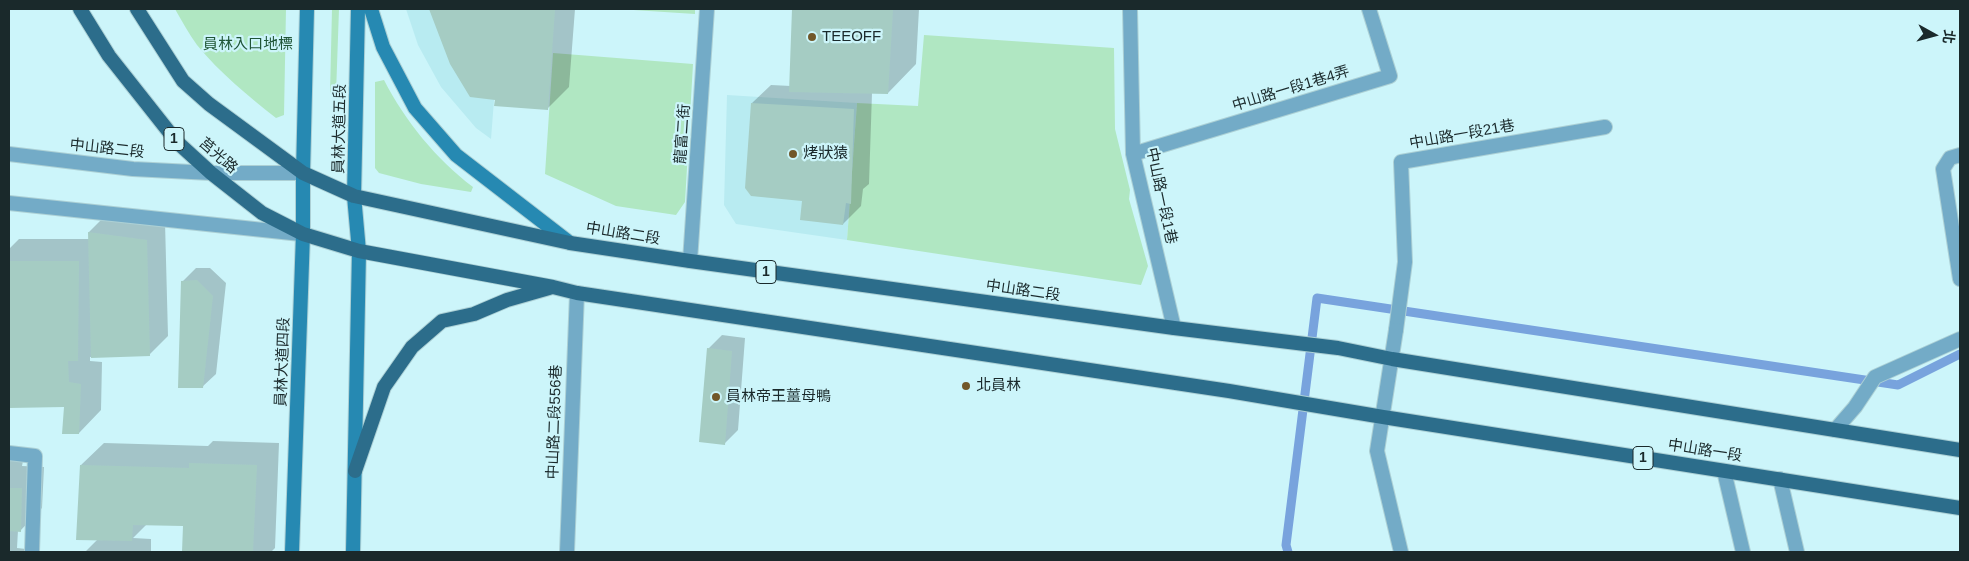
<!DOCTYPE html>
<html>
<head>
<meta charset="utf-8">
<style>
	body { margin:0 }
	#map { position:relative; width:1969px; height:561px; overflow:hidden; background:#ccf5fa; font-family:Arial,"Noto Sans TC",sans-serif }
	canvas { display:block }
	.frame { position:absolute; inset:0; border:10px solid #1a292b; pointer-events:none }
	.north { position:absolute; left:1909px; top:10px; width:50px; height:50px; -webkit-text-stroke:4px #ccf5fa; paint-order:stroke; rotate:97deg; font-size:14px; font-weight:700; line-height:20px; text-align:center; color:#1a292b }
	.north::after { content:''; display:block; margin:auto; width:18px; height:22px; background:#1a292b; clip-path:polygon(50% 0,100% 100%,50% 72%,0 100%) }
</style>
</head>
<body>
<div id="map">
<canvas width="1969" height="561"></canvas>
<div class="frame"></div>
<div class="north">北</div>
</div>
<script>
const ctx = document.querySelector('canvas').getContext('2d');
ctx.lineJoin = 'round';
function fillPath(path, color) { ctx.fillStyle = color; ctx.fill(path, 'evenodd'); }
function strokePath(path, color, width, dash) { ctx.strokeStyle = color; ctx.lineWidth = width; ctx.lineCap = dash ? 'butt' : 'round'; ctx.setLineDash(dash || []); ctx.stroke(path); }
function label(font, color, halo, rows, align = 'center') {
  ctx.font = font + ' Arial,"Noto Sans TC",sans-serif'; ctx.lineWidth = 4.5; ctx.setLineDash([]); ctx.textBaseline = 'middle'; ctx.strokeStyle = halo; ctx.fillStyle = color; for (const [text, x, y, turn = 0] of rows) {
    ctx.save(); ctx.translate(x, y); ctx.rotate((+turn || 0) * Math.PI / 180); ctx.textAlign = isNaN(turn) ? turn : align; if (halo) ctx.strokeText(text, 0, 0); ctx.fillText(text, 0, 0); ctx.restore();
  }
}
const built = new Path2D(`
	M406 9H501L491 139 476 128 441 87 418 45Z
	M727 95 857 103 847 240 736 224 724 205Z`);
const green = new Path2D(`
	M175 9H286L284 115 276 118C248 96 220 73 197 45 189 34 182 21 175 9Z
	M332 9H339L336 94H330Z
	M618 9H695V14Z
	M924 35 1114 48 1115 129 1130 190 1129 199 1148 266 1141 285 847 240 857 103 918 106Z
	M553 53 693 64 685 202 676 215 616 206 545 174Z
	M384 80C405 121 436 159 473 187L471 192 421 184 379 173 375 168V82Z`);
const shadow = new Path2D(`
	M431 9H575L569 87 547 109 496 98 451 63Z
	M793 9H919L916 64 888 93H872L869 184 863 189 861 206 843 224 803 200 752 103 771 85 791 86Z
	M107 214 165 222 168 336 149 355 90 357V361L102 362 101 410 79 433 65 406 9 407V249L19 239H89V232Z
	M196 268H210L226 283 216 374 202 387 183 281Z
	M722 335 745 338 738 430 724 444 708 349Z
	M213 441 279 443 275 548 271 552H183L184 525 147 524 133 538 151 539V552H85L98 539 81 465 104 443 208 446Z
	M9 457 23 461 22 466 44 467 42 508 20 531 18 530 17 548 26 549V552H9Z`);
const stream = new Path2D(`
	M1288 552 1286 545 1317 298 1898 385 1960 354`);
const building = new Path2D(`
	M429 9H555L548 110 494 106 495 100 470 97 450 64Z
	M792 9H893L888 94 789 92Z
	M751 103 854 109 851 204 846 203 843 225 800 220 802 201 751 196 745 188Z
	M88 232 147 240 150 356 91 358Z
	M9 261H79L78 361H68L69 382 81 384 79 434H62L64 407 9 408Z
	M197 280 213 296 203 388H178L181 281Z
	M707 348 732 351 725 445 699 442Z
	M189 463 257 465 253 552H182L183 526 133 525 132 541 76 540 80 465 189 468Z
	M9 488H22L21 532 9 531Z`);
const service = new Path2D(`
	M1130 9 1133 154 1174 328
	M1133 154 1390 76 1369 9
	M1960 155 1950 158 1943 169 1960 279
	M1396 330 1405 262 1401 162 1605 127
	M1835 430 1855 407 1875 377 1960 339
	M1724 471 1743 552
	M567 552 577 293`);
const minor = new Path2D(`
	M690 261 707 9
	M1396 330 1377 451 1401 552
	M9 453 35 456 32 552
	M1780 479 1797 552`);
const tertiary = new Path2D(`
	M9 154 133 169 211 173H303
	M9 203 301 234`);
const secondary = new Path2D(`
	M371 9 383 47 415 108 456 155 570 243
	M292 552 303 234V173L307 9
	M353 552 359 251 354 196 358 9`);
const primary = new Path2D(`
	M80 9 109 56 177 142 211 173 262 213 303 234 359 251 553 287 577 293 1229 391 1383 417 1960 508
	M137 9 183 81 209 104 303 173 354 196 570 243 690 261 1174 328 1338 348 1392 359 1960 450
	M355 471 384 387 412 347 442 321 474 314 507 300 549 288`);
const markers = [
	[812,37,5,"#715729"],
	[793,154,5,"#715729"],
	[966,386,5,"#715729"],
	[716,397,5,"#715729"]
];
const shields = [
	[174,139,20],
	[766,272,20],
	[1643,458,20]
];
const shieldNames = [
	["1",174,139],
	["1",766,272],
	["1",1643,458]
];
const poiNames = [
	["TEEOFF",822,37],
	["烤狀猿",803,154],
	["北員林",976,386],
	["員林帝王薑母鴨",726,397]
];
const parkNames = [
	["員林入口地標",248,45]
];
const streetNames = [
	["中山路一段1巷4弄",1291,89,-17],
	["員林大道五段",340,129,-89],
	["龍富二街",683,134,-86],
	["中山路一段21巷",1462,135,-10],
	["中山路二段",107,149,6],
	["莒光路",218,156,41],
	["中山路一段1巷",1161,196,78],
	["中山路二段",623,234,9],
	["中山路二段",1023,291,8],
	["員林大道四段",283,362,-88],
	["中山路二段556巷",555,422,-88],
	["中山路一段",1705,451,9]
];
fillPath(built, '#b8ebf1');
fillPath(green, '#b0e7c2');
fillPath(shadow, '#0003');
strokePath(stream, '#78a3dd', 9);
fillPath(building, '#a5ccc3');
strokePath(service, '#acd0d5', 16);
strokePath(minor, '#acd0d5', 16);
strokePath(tertiary, '#acd0d5', 16);
strokePath(secondary, '#acd0d5', 16);
strokePath(primary, '#acd0d5', 16);
strokePath(service, '#73abc7', 14);
strokePath(minor, '#73abc7', 14);
strokePath(tertiary, '#73abc7', 14);
strokePath(secondary, '#2689b2', 14);
strokePath(primary, '#2c6d8b', 14);
for (const [x, y, r, color] of markers) { const dot = new Path2D(); dot.arc(x, y, r, 0, 2 * Math.PI); ctx.fillStyle = color; ctx.fill(dot); strokePath(dot, '#ccf5fa', 2); }
for (const [x, y, w] of shields) { const box = new Path2D(); box.roundRect(x - w / 2, y - 11.5, w, 23, 4); ctx.fillStyle = '#ccf5fa'; ctx.fill(box); strokePath(box, '#1a292b', 1); }
label('bold 14px', '#1a292b', null, shieldNames);
label('15px', '#1a292b', '#ccf5fa', poiNames, 'left');
label('15px', '#205537', '#ccf5fa', parkNames);
label('15px', '#1a292b', '#ccf5fa', streetNames);
</script>
</body>
</html>
